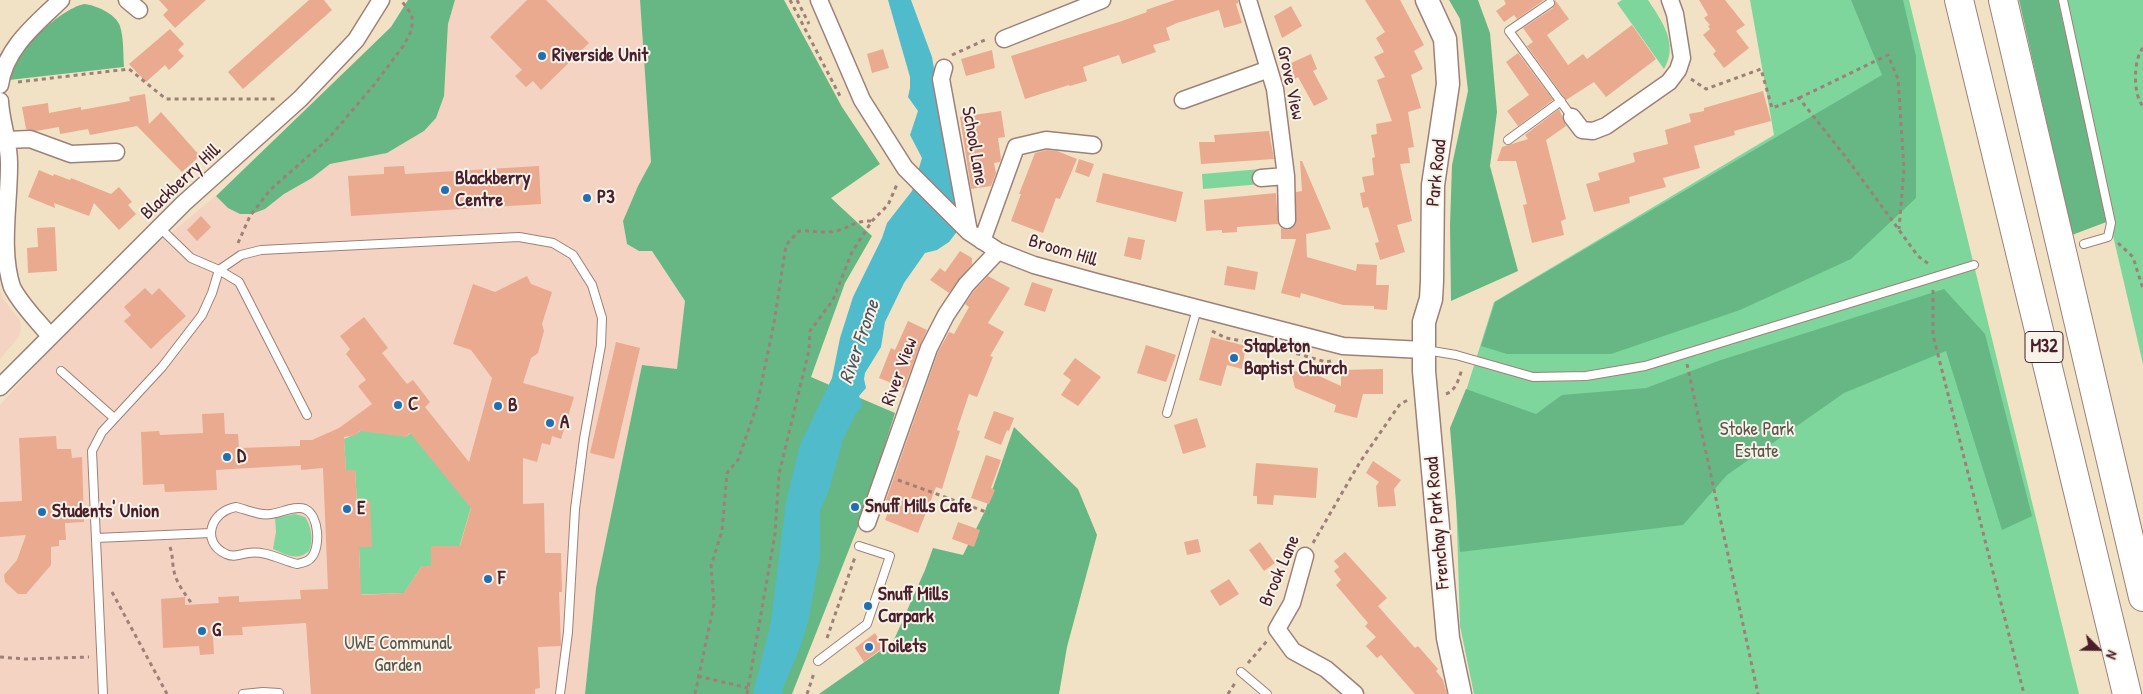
<!DOCTYPE html>
<html>
<head>
<meta charset="utf-8">
<style>
	body { margin:0 }
	#map { position:relative; width:2143px; height:694px; overflow:hidden; background:#f1e2c5; font-family:"Patrick Hand",sans-serif }
	canvas { display:block }
	.north { position:absolute; left:2073px; top:624px; width:50px; height:50px; -webkit-text-stroke:4px #f7f3e8; paint-order:stroke; rotate:113deg; font-size:14px; font-weight:700; line-height:20px; text-align:center; color:#4a1f2b }
	.north::after { content:''; display:block; margin:auto; width:18px; height:22px; background:#4a1f2b; clip-path:polygon(50% 0,100% 100%,50% 72%,0 100%) }
</style>
</head>
<body>
<div id="map">
<canvas width="2143" height="694"></canvas>
<div class="north">N</div>
</div>
<script>
const ctx = document.querySelector('canvas').getContext('2d');
ctx.lineJoin = 'round';
function fillPath(path, color) { ctx.fillStyle = color; ctx.fill(path, 'evenodd'); }
function strokePath(path, color, width, dash) { ctx.strokeStyle = color; ctx.lineWidth = width; ctx.lineCap = dash ? 'butt' : 'round'; ctx.setLineDash(dash || []); ctx.stroke(path); }
function label(font, color, halo, rows, align = 'center') {
  ctx.font = font + ' "Patrick Hand",sans-serif'; ctx.lineWidth = 4; ctx.setLineDash([]); ctx.textBaseline = 'middle'; ctx.strokeStyle = halo; ctx.fillStyle = color; for (const [text, x, y, turn = 0] of rows) {
    ctx.save(); ctx.translate(x, y); ctx.rotate((+turn || 0) * Math.PI / 180); ctx.textAlign = isNaN(turn) ? turn : align; if (halo) ctx.strokeText(text, 0, 0); ctx.fillText(text, 0, 0); ctx.restore();
  }
}
const built = new Path2D(`
	M455 0H640L651 163 638 186 623 222 627 244 639 251H652L685 301 678 369 642 365 596 588 585 694H0V405L62 336 157 244 216 196 228 208 265 209 284 194 312 178 330 164 387 153 424 131 446 73 448 24Z
	M0 290 4 300 20 321 21 330 18 338 0 359Z`);
const green = new Path2D(`
	M1622 0H1648C1662 21 1679 44 1664 69L1617 3Z
	M1750 0H1909L2079 694H1474L1460 626 1454 429 1494 302 1774 135Z
	M2058 0H2143V364Z
	M1261 169 1262 184 1203 189 1202 174Z
	M377 417 407 436 411 433 471 507 454 565H445V546H432L431 566H422L404 593 345 595V570L360 569 359 547H371L369 501 357 502 355 470H346L344 439 358 433Z
	M295 514 305 517C311 526 314 540 309 551 297 562 285 554 273 549L276 532 275 518Z`);
const forest = new Path2D(`
	M408 0H455L448 24 444 96 436 118 424 131 387 153 330 164 312 178 284 194 265 209 252 214H240L228 208 216 196 391 27Z
	M640 0H784L842 107 880 164 831 198 872 236 845 283 811 377 895 413 863 514 792 694H585L596 588 642 365 677 369 685 301 652 251H639L627 244 623 221 638 186 651 162Z
	M1449 0H1478L1490 33 1497 112 1490 166 1518 271 1451 301 1450 225 1452 165 1468 91 1460 19Z
	M1851 0H1903L1916 56V198L1851 259 1740 310 1611 354H1507L1481 346 1495 302 1882 75Z
	M2019 0H2058L2109 221 2072 235Z
	M84 4C96 5 116 14 120 26 124 39 123 54 124 67L9 80C14 53 58 10 84 4Z
	M1944 289 1985 334 2032 516 2002 530 1946 351 1844 393 1727 475 1683 525 1460 552 1450 428 1466 389 1536 414 1562 395 1646 388 1718 361Z
	M1014 427 1078 489 1097 535 1067 647 1059 694H819L893 642 925 570 933 548 963 555 985 511Z`);
const water = new Path2D(`
	M888 0H911L932 57 951 164 958 214 959 229 949 242 937 250 925 253 904 283 885 322 881 347 865 373 864 379 866 388 859 396 862 403 861 408 856 413 843 439 829 490 820 510V556L809 617 801 645 783 688 782 694H753L771 622 786 502 800 445 832 378 840 338 853 297 882 238 887 223 912 191 922 158 910 135 918 111 908 97 910 88V77Z`);
const building = new Path2D(`
	M159 0H206L175 28 163 15 168 10Z
	M309 0H324L332 10 243 89 228 72Z
	M527 0H546L589 43 541 90 533 81 526 87 515 76 522 70 490 37Z
	M1175 0H1238V3L1236 4 1242 23 1224 28 1219 10 1177 23 1166 28 1170 40 1153 45 1156 52 1122 64 1119 55 1083 67 1087 81 1070 86 1069 85 1025 99 1011 56 1122 21 1147 12 1146 10Z
	M1365 0H1400L1424 45 1414 51 1423 69 1411 75 1421 108 1408 112 1414 147 1408 148 1410 163 1400 164 1412 221 1397 225 1405 252 1380 260 1375 243 1379 242 1368 207 1363 208 1360 193 1365 192 1362 177 1374 175 1372 158 1375 157 1371 135 1377 134 1376 124 1392 121 1377 80 1385 77 1374 57 1384 52 1376 38 1385 32Z
	M1504 0H1544L1517 19 1514 15 1504 22 1496 11 1506 4Z
	M1555 0 1569 19 1547 35 1568 65 1583 54 1587 59 1632 25 1656 59 1606 97 1594 82 1566 100 1527 46 1533 42 1523 28 1553 8Z
	M1699 0H1725L1745 25 1736 31 1749 48 1724 68 1713 54 1716 51 1703 35 1710 29 1708 26 1710 25 1704 18 1708 15Z
	M1291 6 1302 26 1282 38 1274 16Z
	M170 29 184 44 178 50 184 56 169 70 165 65 146 82 129 64Z
	M883 49 889 68 872 73 867 54Z
	M992 50 995 68 966 76 961 59Z
	M1518 53 1553 100 1518 126 1507 111 1529 95 1506 62Z
	M1311 54 1317 69 1313 71 1328 99 1314 106 1298 77 1295 79 1291 68V63Z
	M1763 91 1771 121 1734 131 1735 135 1694 146 1700 168 1663 178 1666 187 1629 197 1630 203 1594 212 1586 184 1600 180 1598 173 1635 162 1633 153 1668 144 1665 130 1691 122 1689 114 1704 111V108Z
	M145 94 149 124 161 112 200 156 182 172 137 126 90 135 88 129 60 134 59 127 36 131 26 129 22 107 48 103 49 113 81 107V110L130 101 129 97Z
	M1559 109 1566 126 1546 140 1566 219 1561 221 1564 235 1532 243 1523 205 1527 204 1516 161H1497L1502 147 1528 139 1525 135Z
	M1001 111 1005 137 998 138 1001 159 1000 162 994 163 996 173 991 186 971 189 960 117Z
	M1269 131 1274 159 1201 164 1199 142H1215L1214 135Z
	M1047 150 1057 151 1077 159 1060 199 1056 198 1043 233 1011 221 1021 194H1019L1035 153Z
	M1079 159 1094 164 1089 177 1075 172Z
	M1300 161H1302L1331 229 1306 234 1307 257 1356 271 1357 264 1377 265 1376 285H1389L1387 310 1374 309V306L1343 305 1301 293 1300 298 1281 293 1296 239H1281V228L1288 230 1296 224V192L1302 191Z
	M404 166 405 174 539 166 541 204 351 216 348 176 384 174V167Z
	M39 170 53 176 54 174 70 180 71 178 111 194 119 187 132 202 128 205 136 214 119 230 94 203 89 216 54 203 55 208 28 197Z
	M1103 173 1183 192 1176 222 1096 202Z
	M1276 193 1278 224 1237 227V232L1222 233V230L1206 231 1204 200Z
	M201 216 211 227 197 241 187 230Z
	M55 227 57 271 28 273 27 248 38 247 37 228Z
	M1128 237 1145 240 1141 260 1124 256Z
	M960 251 972 258V264L949 293 930 280 940 268 945 272Z
	M1227 266 1258 272 1255 290 1224 285Z
	M527 276 531 284 552 292 542 324 544 331 538 353 531 358 523 383 574 397 561 439 552 436 550 445 542 443 537 462 523 458V504L544 503 545 553H561L562 592H559L561 646 538 647 540 688 535 689V694H311L306 623 242 627 243 635 213 636 214 654 200 655 199 646 163 648 161 599 185 597V605L219 603 218 597 239 596V602L301 599 300 590 328 589 323 468 301 470V465L216 470 217 490 165 492 164 484 143 485 141 432 159 431 160 435 203 433 202 414 224 413 225 434H238L239 448 300 446V440H312L339 428 372 404 358 386 366 380 346 354 350 349 340 336 364 317 388 348 382 353 407 384 413 380 430 402 425 407 469 462 492 378 471 350 453 344 473 284 495 292ZM360 431 406 437 410 433 471 508 460 546H431V566H422L404 593 361 595 359 547H372L370 501 357 502 355 470H346L344 437 356 435Z
	M988 276 1010 288 988 323 1004 332 990 356 993 357 977 397 969 394 957 430 960 431 942 489 936 487 918 533 885 520 892 502 886 500 938 352 949 332 954 334 969 307 965 304 974 291Z
	M1032 282 1053 289 1045 312 1024 305Z
	M145 288 152 295 159 288 186 316 151 349 124 321 131 315 124 307Z
	M908 321 927 330 920 345 904 388 879 378 891 348 895 350Z
	M1211 337 1246 346 1242 369 1227 365 1221 386 1199 380Z
	M616 342 640 348 614 459 590 453Z
	M1146 345 1176 355 1166 382 1137 373Z
	M1075 358 1101 377 1078 406 1061 395 1071 380 1063 374Z
	M1383 369V394H1363L1357 418 1334 412 1336 405 1295 388 1291 372 1306 370 1341 386V370Z
	M994 411 1014 418 1009 431 1007 430 1001 445 984 438Z
	M1197 418 1206 447 1183 454 1174 425Z
	M56 436 57 449H71L72 458 82 457 84 522 65 523 66 540H59V546L51 547V565L26 594H18L5 582 4 575 17 560 26 535 0 537V502L22 501 19 438Z
	M986 455 1001 460 991 488 995 490 989 504 971 498Z
	M1373 461 1401 480 1394 489 1396 506 1378 507 1376 486 1379 482 1366 473Z
	M1256 463 1318 468 1316 498 1274 495 1273 505 1257 504V496H1253Z
	M958 522 980 530 974 547 952 539Z
	M1198 539 1201 552 1187 555 1184 542Z
	M1260 542 1275 563 1264 571 1249 550Z
	M1345 552 1387 598 1378 606 1415 648 1418 646 1438 669 1436 671 1443 680 1447 694H1415L1381 655 1377 658 1366 646 1376 637 1365 626 1368 623 1336 585 1341 580 1334 571 1339 567 1334 561Z
	M1229 579 1239 594 1220 606 1210 591Z
	M875 633 884 647 864 662 855 648Z`);
const path = new Path2D(`
	M790 0 841 98
	M797 0 809 24
	M2143 48C2133 59 2133 96 2143 106
	M952 55 987 39
	M1691 79 1706 89 1761 69 1772 108 1799 98 1848 160 1918 256 1930 265
	M18 82 129 69 166 99H275
	M1799 98 1888 55 1898 79 1904 169 1899 229
	M238 243 250 216 270 190 328 139 374 85 404 45 412 29V15L401 0
	M2118 243 2133 257 2143 289
	M1933 290V335L2024 694
	M1212 331 1226 338 1273 347
	M1281 349 1326 362 1331 361
	M1687 364 1758 694
	M1446 394C1456 391 1459 378 1462 369
	M898 480 989 513
	M1313 543 1360 462 1400 404 1408 400
	M170 547C173 555 172 563 174 571 176 583 186 595 192 604
	M112 592 167 694
	M827 638 855 557
	M0 657 25 659 89 657
	M1248 663 1267 641
	M698 676 748 688
	M695 694 714 604 711 566 722 531 727 473 738 460 757 405 774 323 786 245 799 231C812 230 824 234 836 231 852 227 853 221 871 221
	M747 694 775 534 779 474 809 350 810 331 833 300 852 252 872 221 888 205 898 182
	M807 694 814 673
	M1228 694 1235 683`);
const lane = new Path2D(`
	M2063 0 2111 223 2108 237 2084 244
	M1550 3 1509 31 1572 117
	M1508 140 1561 101
	M160 228 191 258 219 270 241 255 261 250 519 237 553 243 573 255 592 285 602 318 601 345 584 439 575 509 568 632 560 694
	M1426 350 1456 355 1533 377 1586 376 1645 366 1974 265
	M61 371 114 418
	M1167 413 1197 309
	M236 507C248 510 259 516 271 514 281 513 295 505 305 509 319 515 321 547 311 558 308 562 302 563 297 564 281 560 265 550 248 553 240 554 234 558 226 554 200 542 211 511 236 507Z
	M96 538 211 533
	M818 661 867 624 890 556 859 546
	M1241 672 1267 694
	M103 694 92 451 102 432 162 367 202 315 212 293 219 270 239 282 307 415
	M243 694 263 692 279 693`);
const street = new Path2D(`
	M127 0 139 10
	M819 0 862 100 905 168 969 232 998 251 1034 265 1096 282 1343 346 1423 350
	M1248 0 1275 89 1286 176 1287 220
	M1004 39 1102 0
	M944 68 941 79 969 232
	M0 85C5 48 36 24 61 0
	M1183 100 1269 69
	M0 101C1 123 10 144 9 166 9 205 0 250 12 287 21 305 37 320 50 336
	M1572 117 1582 130 1593 131 1606 126 1669 82 1678 70 1682 58 1675 14 1670 0
	M7 140 30 139 71 154 116 152
	M1261 178 1286 176
	M982 241 1016 147 1046 140 1093 145
	M0 387 184 203 300 99 356 40 381 0
	M867 523 929 348 946 315 966 285 998 251
	M1305 556 1292 603 1277 629 1293 651 1326 669 1355 694`);
const secondary = new Path2D(`
	M1427 0 1445 39 1448 84 1433 185 1432 281 1431 299 1424 322V371L1448 638 1460 694`);
const highway = new Path2D(`
	M1959 0 2127 694
	M2003 0 2143 597`);
const markers = [
	[542,56,5,"#1f6fb2"],
	[445,190,5,"#1f6fb2"],
	[587,198,5,"#1f6fb2"],
	[1234,358,5,"#1f6fb2"],
	[398,405,5,"#1f6fb2"],
	[498,406,5,"#1f6fb2"],
	[550,423,5,"#1f6fb2"],
	[227,457,5,"#1f6fb2"],
	[855,507,5,"#1f6fb2"],
	[347,509,5,"#1f6fb2"],
	[42,512,5,"#1f6fb2"],
	[488,579,5,"#1f6fb2"],
	[868,606,5,"#1f6fb2"],
	[202,631,5,"#1f6fb2"],
	[869,647,5,"#1f6fb2"]
];
const shields = [
	[2044,347,38]
];
const shieldNames = [
	["M32",2044,347]
];
const poiNames = [
	["Riverside Unit",552,56],
	["Blackberry",455,179],
	["Centre",455,201],
	["P3",597,198],
	["Stapleton",1244,347],
	["Baptist Church",1244,369],
	["C",408,405],
	["B",508,406],
	["A",560,423],
	["D",237,457],
	["Snuff Mills Cafe",865,507],
	["E",357,509],
	["Students' Union",52,512],
	["F",498,579],
	["Snuff Mills",878,595],
	["Carpark",878,617],
	["G",212,631],
	["Toilets",879,647]
];
const streetNames = [
	["Grove View",1290,83,78],
	["School Lane",974,146,80],
	["Park Road",1437,173,-84],
	["Blackberry Hill",181,182,-43],
	["Broom Hill",1063,251,17],
	["River View",900,372,-70],
	["Frenchay Park Road",1438,523,-95],
	["Brook Lane",1280,571,-67]
];
const parkNames = [
	["Stoke Park",1757,430],
	["Estate",1757,452],
	["UWE Communal",398,644],
	["Garden",398,666]
];
const waterNames = [
	["River Frome",860,342,-71]
];
fillPath(built, '#f5d3c2');
fillPath(green, '#7ed69c');
fillPath(forest, '#66b784');
fillPath(water, '#50bccb');
fillPath(building, '#eaaa90');
strokePath(lane, '#9e8078', 10);
strokePath(street, '#9e8078', 19);
strokePath(secondary, '#9e8078', 25);
strokePath(highway, '#9e8078', 30);
strokePath(path, '#9e8078', 3, [4, 4]);
strokePath(lane, '#fff', 8);
strokePath(street, '#fff', 16);
strokePath(secondary, '#fff', 22);
strokePath(highway, '#fff', 28);
for (const [x, y, r, color] of markers) { const dot = new Path2D(); dot.arc(x, y, r, 0, 2 * Math.PI); ctx.fillStyle = color; ctx.fill(dot); strokePath(dot, '#f7f3e8', 2); }
for (const [x, y, w] of shields) { const box = new Path2D(); box.roundRect(x - w / 2, y - 15.5, w, 31, 4); ctx.fillStyle = '#f7f3e8'; ctx.fill(box); strokePath(box, '#4a1f2b', 1); }
label('bold 18px', '#4a1f2b', null, shieldNames);
label('bold 19px', '#4a1f2b', '#f7f3e8', poiNames, 'left');
label('19px', '#4a1f2b', '#f7f3e8', streetNames);
label('19px', '#5a564d', '#f7f3e8', parkNames);
label('italic 20px', '#4c5663', '#f7f3e8', waterNames);
</script>
</body>
</html>
